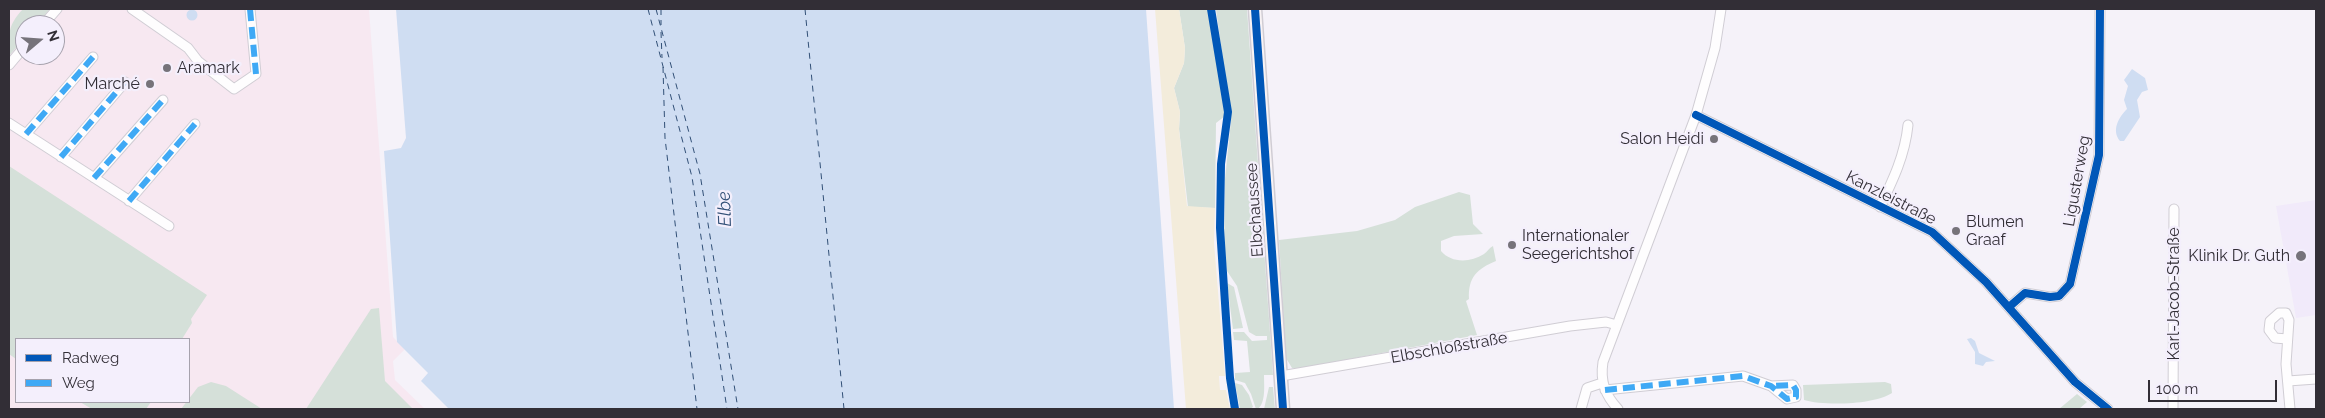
<!DOCTYPE html>
<html>
<head>
<meta charset="utf-8">
<style>
	body { margin:0 }
	#map { position:relative; width:2325px; height:418px; overflow:hidden; background:#f5f2f9; font-family:Raleway,sans-serif }
	canvas { display:block }
	.frame { position:absolute; inset:0; border:10px solid #322e36; pointer-events:none }
	.legend { position:absolute; left:15px; top:338px; width:175px; height:65px; box-sizing:border-box; background:#f4effc; border:1px solid #a6a2ad; margin:0; padding:6px 9px; list-style:none; font-size:15px; color:#322e36 }
	.legend li { display:flex; align-items:center; gap:10px; height:25px }
	.legend b { width:25px; border:1px solid #a6a2ad }
	.north { position:absolute; left:15px; top:15px; width:50px; height:50px; box-sizing:border-box; background:#f4effc; border:1px solid #a6a2ad; border-radius:50%; rotate:72deg; font-size:14px; font-weight:700; line-height:20px; text-align:center; color:#322e36 }
	.north::after { content:''; display:block; margin:auto; width:18px; height:22px; background:#76737a; clip-path:polygon(50% 0,100% 100%,50% 72%,0 100%) }
	.scale { position:absolute; left:2148px; top:380px; width:129px; height:22px; box-sizing:border-box; border:2px solid #322e36; border-top:0; padding-left:6px; font-size:15px; line-height:18px; white-space:nowrap; color:#322e36; -webkit-text-stroke:4px #f4effc; paint-order:stroke }
</style>
</head>
<body>
<div id="map">
<canvas width="2325" height="418"></canvas>
<div class="frame"></div>
<ul class="legend">
<li><b style="height:6px;background:#0057b8"></b>Radweg</li>
<li><b style="height:6px;background:#3fa9f5"></b>Weg</li>
</ul>
<div class="north">N</div>
<div class="scale">100 m</div>
</div>
<script>
const ctx = document.querySelector('canvas').getContext('2d');
ctx.lineJoin = 'round';
function fillPath(path, color) { ctx.fillStyle = color; ctx.fill(path, 'evenodd'); }
function strokePath(path, color, width, dash) { ctx.strokeStyle = color; ctx.lineWidth = width; ctx.lineCap = dash ? 'butt' : 'round'; ctx.setLineDash(dash || []); ctx.stroke(path); }
function label(font, color, halo, rows, align = 'center') {
  ctx.font = font + ' Raleway,sans-serif'; ctx.lineWidth = 4.5; ctx.setLineDash([]); ctx.textBaseline = 'middle'; ctx.strokeStyle = halo; ctx.fillStyle = color; for (const [text, x, y, turn = 0] of rows) {
    ctx.save(); ctx.translate(x, y); ctx.rotate((+turn || 0) * Math.PI / 180); ctx.textAlign = isNaN(turn) ? turn : align; if (halo) ctx.strokeText(text, 0, 0); ctx.fillText(text, 0, 0); ctx.restore();
  }
}
const built = new Path2D(`
	M2316 200V315L2296 318 2276 206Z`);
const industrial = new Path2D(`
	M9 9H369L393 337 405 349 393 361 395 380 425 409H9ZM25 25H55V55H25ZM16 339H189V402H16Z`);
const green = new Path2D(`
	M23 9H50L36 25H25V37L9 56C9 34 7 26 23 9Z
	M1179 9H1209L1225 116 1216 123 1215 208 1188 207 1179 129 1180 112 1174 88 1184 63 1185 48Z
	M1216 9H1247L1273 375H1264C1264 386 1266 402 1258 409H1256L1251 394 1245 383 1235 380V373L1250 372 1247 341 1234 340 1233 332H1244L1252 341 1267 340V336H1256L1249 332 1237 286 1227 271 1224 249 1225 179 1231 121Z
	M9 166 207 295 191 319 192 323 182 339H16V359L9 354Z
	M1459 192 1470 195 1473 224 1483 234 1454 236 1441 241V251C1451 263 1470 263 1484 254 1487 252 1489 248 1493 246L1496 261C1477 269 1468 277 1469 299L1466 301 1477 335 1297 369 1292 368 1286 358 1279 240 1357 231 1395 220 1415 207Z
	M1227 283 1234 287 1243 328 1233 329Z
	M379 308 385 381 413 409H306L371 309Z
	M211 382 226 386 262 409H181L198 387Z
	M1885 382 1891 384 1892 393C1874 405 1824 406 1804 400L1803 385Z
	M1235 383 1242 385 1249 395 1253 407 1250 409H1240Z
	M1269 387H1273L1275 409H1264Z
	M2077 394 2087 402 2079 409H2059Z
	M80 402H151L146 409H92Z`);
const sand = new Path2D(`
	M1155 9H1179L1185 48 1184 63 1174 88 1180 112 1179 129 1187 206 1215 208 1214 243 1225 376H1219L1220 390H1226L1230 409H1186Z`);
const water = new Path2D(`
	M396 9H1146L1174 409H449L421 381 428 373 397 342 384 151 401 148 406 138Z
	M186.5 15a5.5 5.5 0 1 1 11 0a5.5 5.5 0 1 1-11 0Z
	M2132 69 2145 78 2148 90 2142 92 2137 100 2140 117 2124 141H2120C2111 130 2119 117 2127 109L2124 100 2128 86 2124 80Z
	M1971 338 1975 341 1979 353 1995 361 1986 362 1983 366 1975 364V352L1967 339Z`);
const ferry = new Path2D(`
	M648 9 692 177 727 409
	M656 9 700 174 738 409
	M661 9V25
	M805 9 844 409
	M661 32 662 58
	M663 67 665 138 697 409`);
const street = new Path2D(`
	M132 9 188 48 198 61 234 89 256 74 250 9
	M43 25 57 9
	M9 65 25 46
	M1696 115 1932 232 1986 282 2075 382 2108 409
	M9 123 169 226
	M26 134 93 57
	M61 157 125 82
	M94 178 163 100
	M129 201 195 124
	M1880 207C1893 180 1905 155 1908 125
	M2009 307 2025 293 2050 297 2059 296 2070 284 2099 155 2100 9
	M2287 339 2275 338 2269 330 2270 321 2279 313H2286L2289 320 2286 364 2290 409
	M1281 376 1570 326 1606 322 1617 325
	M2288 381 2316 379
	M1605 390 1743 376 1771 386 1787 399 1796 397V390L1793 385 1771 386
	M1581 409 1587 388 1602 383
	M1618 409C1605 395 1600 381 1603 362L1696 115 1715 48 1721 9
	M2173 409 2174 209`);
const secondary = new Path2D(`
	M1255 9 1283 409`);
const quiet = new Path2D(`
	M250 9 256 74
	M26 134 93 57
	M61 157 125 82
	M94 178 163 100
	M129 201 195 124
	M1605 390 1743 376 1771 386 1787 399 1796 397V390L1793 385 1771 386`);
const cycleway = new Path2D(`
	M1211 9 1228 112 1221 164 1220 228 1230 378 1235 409
	M1255 9 1283 409
	M1696 115 1932 232 1986 282 2075 382 2108 409
	M2009 307 2025 293 2050 297 2059 296 2070 284 2099 155 2100 9`);
const markers = [
	[167,68,5,"#76737a"],
	[150,84,5,"#76737a"],
	[1714,139,5,"#76737a"],
	[1956,231,5,"#76737a"],
	[1512,245,5,"#76737a"],
	[2301,256,6,"#76737a"]
];
const poiNames = [
	["Aramark",177,68],
	["Marché",140,84,"right"],
	["Salon Heidi",1704,139,"right"],
	["Blumen",1966,222],
	["Graaf",1966,240],
	["Internationaler",1522,236],
	["Seegerichtshof",1522,254],
	["Klinik Dr. Guth",2290,256,"right"]
];
const streetNames = [
	["Ligusterweg",2077,181,-80],
	["Kanzleistraße",1891,198,27],
	["Elbchaussee",1255,210,-94],
	["Karl-Jacob-Straße",2174,294,-90],
	["Elbschloßstraße",1449,348,-10]
];
const waterNames = [
	["Elbe",725,209,-92]
];
fillPath(built, '#f1eafa');
fillPath(industrial, '#f7e8f1');
fillPath(green, '#d5e0d9');
fillPath(sand, '#f3ecdb');
fillPath(water, '#cfddf2');
strokePath(ferry, '#325077', 1, [6, 5]);
strokePath(street, '#d0cdd4', 11);
strokePath(secondary, '#d0cdd4', 15);
strokePath(street, '#fefdfe', 9);
strokePath(secondary, '#f8f3f5', 12);
strokePath(quiet, '#3fa9f5', 6, [12, 6]);
strokePath(cycleway, '#0057b8', 8);
for (const [x, y, r, color] of markers) { const dot = new Path2D(); dot.arc(x, y, r, 0, 2 * Math.PI); ctx.fillStyle = color; ctx.fill(dot); strokePath(dot, '#f4effc', 2); }
label('16px', '#322e36', '#f4effc', poiNames, 'left');
label('16px', '#322e36', '#f4effc', streetNames);
label('italic 18px', '#325077', '#f4effc', waterNames);
</script>
</body>
</html>
